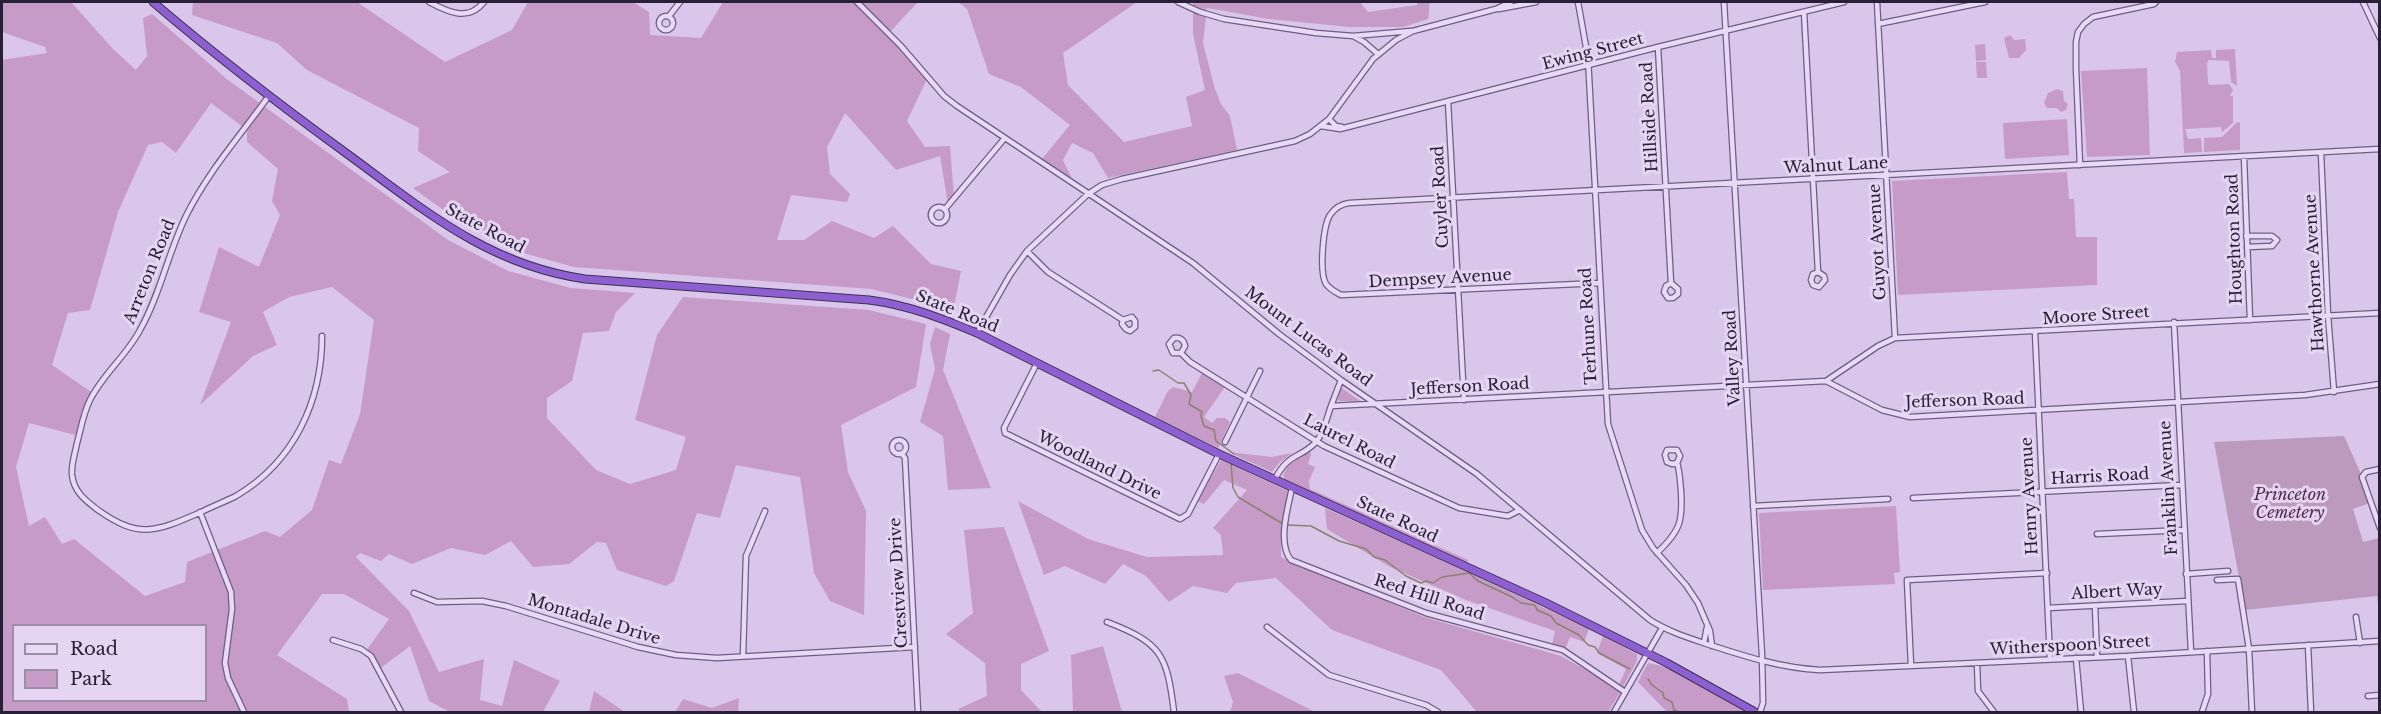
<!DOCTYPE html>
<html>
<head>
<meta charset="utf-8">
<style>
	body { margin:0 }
	#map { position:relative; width:2381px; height:714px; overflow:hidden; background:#dac6ea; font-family:"Libre Baskerville",serif }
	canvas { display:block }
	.frame { position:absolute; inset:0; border:3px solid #272036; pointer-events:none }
	.legend { position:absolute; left:12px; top:624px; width:195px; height:78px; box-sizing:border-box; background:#e5d5f2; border:2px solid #998da7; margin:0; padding:8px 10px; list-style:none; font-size:18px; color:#272036 }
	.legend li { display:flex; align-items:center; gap:12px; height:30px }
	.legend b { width:30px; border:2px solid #998da7 }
</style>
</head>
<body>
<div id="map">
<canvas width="2381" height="714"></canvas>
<div class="frame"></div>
<ul class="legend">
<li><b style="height:8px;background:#e9d9f6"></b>Road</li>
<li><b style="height:16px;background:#c69bc7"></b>Park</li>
</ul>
</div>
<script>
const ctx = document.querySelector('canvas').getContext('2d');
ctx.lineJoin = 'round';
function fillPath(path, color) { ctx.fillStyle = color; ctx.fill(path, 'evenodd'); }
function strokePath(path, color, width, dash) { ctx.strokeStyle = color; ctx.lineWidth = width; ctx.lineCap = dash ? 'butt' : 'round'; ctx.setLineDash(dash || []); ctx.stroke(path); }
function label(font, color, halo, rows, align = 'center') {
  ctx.font = font + ' "Libre Baskerville",serif'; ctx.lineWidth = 6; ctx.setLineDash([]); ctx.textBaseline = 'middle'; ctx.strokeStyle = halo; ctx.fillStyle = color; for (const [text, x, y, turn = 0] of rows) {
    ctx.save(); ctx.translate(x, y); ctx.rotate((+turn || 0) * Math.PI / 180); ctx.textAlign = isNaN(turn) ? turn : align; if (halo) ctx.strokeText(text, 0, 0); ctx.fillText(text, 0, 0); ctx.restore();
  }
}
const green = new Path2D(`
	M2 2H71L114 50 136 70 147 56 143 18 152 14 228 80 448 240 508 271 571 288 635 293 616 312 609 331 583 333 572 381 547 398V418L596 470 630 484 676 470 686 437 635 420 657 335 683 297 869 310 926 324 916 387 841 425 848 472 866 511 864 615 830 601 814 573 800 477 736 465 720 518 697 513 674 581 666 586 617 570 606 543 597 542 569 564 533 567 511 541 485 555 451 548 412 564 389 554 381 561 360 553 356 557 409 611 439 672 484 659 480 700 502 706 514 660 560 681 544 710 545 712H450L429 701 410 646 378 670 366 651 389 619 344 594H322L277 655 347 699 349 712H2V60L47 53 45 47 2 32ZM211 103 247 130V142L278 169 272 201 280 215 259 267 219 247 199 312 231 322 200 405 253 356 277 345 263 312 289 297 332 287 374 320 360 414 341 464 329 460 312 510 280 537 265 531 187 562 185 582 145 596 74 539 62 544 45 517 29 526 16 467 29 423 79 436 94 394 52 365 68 313 90 310 118 212 148 145 162 142 176 153ZM14 626H206V700H14Z
	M193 2H357L445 62 512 30 528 2H633L649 12 650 35 701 38 723 2H918L889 33 928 77 907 121 925 147 950 146 954 197 948 204 940 156 896 170 845 113 827 147 830 174 850 194 847 202 791 195 777 240H804L832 221 874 238 893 226 931 264 961 271 953 312 941 306 871 289 574 267 516 251 460 222 413 188 450 172 418 151 419 128 307 70 277 43 192 15Z
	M958 2H1137L1063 53 1068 85 1124 142 1192 126 1186 97 1205 90 1193 34V2H1360L1368 12 1417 5 1418 2H1430L1428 19 1403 27H1349L1269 19 1207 8 1203 43 1215 89 1221 104 1230 116 1237 150 1108 178 1093 153 1072 143 1063 160 1072 179 1042 159 1070 125 1021 87 989 74 967 9Z
	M2010 35 2014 40 2025 39 2026 50 2019 58H2009L2004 38Z
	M1985 44 1986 60 1976 61 1975 45Z
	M2235 49 2237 86 2231 82 2229 61 2209 60 2207 63 2208 83 2210 85 2229 84 2233 90 2230 96H2233V123L2222 132 2221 127 2185 129 2188 139 2201 138 2202 152 2184 153 2180 71 2175 62 2177 52 2211 50 2212 58H2216V50Z
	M1976 62H1986L1987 78H1977Z
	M2147 68 2150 155 2087 157 2081 71Z
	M2057 89 2063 91 2064 101 2068 104 2066 110 2061 112 2057 108H2047L2044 103 2048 93Z
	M2067 119 2069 155 2005 159 2003 123Z
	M2237 122 2240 123V150L2204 152V138L2222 137Z
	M2067 172 2069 199H2074L2076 237H2097V285L1898 295 1892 181Z
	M935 327 950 334 943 370 991 488 948 490 943 436 920 422 935 369 930 344Z
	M1202 373 1225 387 1204 417 1212 423 1217 418H1225L1230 422 1218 448 1155 417 1168 391 1173 387 1192 392Z
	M1341 388 1343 389 1360 401H1339L1338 399Z
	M1310 451 1311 455 1308 464 1315 467 1309 481 1310 489 1468 560 1467 563 1329 502 1285 480 1283 475 1289 463Z
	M1228 452 1272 457 1292 453 1280 462 1272 472Z
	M1221 460 1288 491 1281 527V557L1424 617 1561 656 1622 690 1608 712H1477L1441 670 1332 630 1276 578 1236 583 1227 593 1193 586 1169 602 1146 576 1123 564 1105 584 1065 566 1044 575 1018 501 1088 539 1147 557 1223 555 1221 535 1213 528 1247 490 1224 480 1204 504 1197 501Z
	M1896 506 1900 572 1894 573 1895 584 1763 590 1759 513Z
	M1325 508 1468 572 1589 629 1584 642 1570 637 1565 650 1552 645 1555 631 1466 600 1390 567 1327 529Z
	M1004 527 1049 651 1021 664V690L1042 712H961L958 709 987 696 985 663 946 634 973 613 964 530Z
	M1603 636 1637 654V661L1623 687 1619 685 1626 669 1597 653Z
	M1103 646 1122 712H1073L1071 655Z
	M1648 663C1684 669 1718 694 1749 712H1667L1638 682Z
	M1238 673 1315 712H1230L1233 702 1224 676Z
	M594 691 625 712H589Z
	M739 698 738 712H675L683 699 712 708Z`);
const cemetery = new Path2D(`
	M2344 436 2361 474 2370 503 2353 509 2363 542 2379 538V613L2377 596 2245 610 2214 442Z`);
const stream = new Path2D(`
	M1153 371 1159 370 1178 383H1184L1191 395 1189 404 1202 412 1201 416 1204 426 1214 430 1216 441 1234 454
	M1231 463 1233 488 1238 497 1283 524
	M1287 525 1311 526 1339 541 1366 549 1374 557 1385 560 1406 576 1421 583 1426 581 1433 583 1442 577 1469 573 1478 581 1512 597 1521 603 1535 605 1537 610 1551 616 1556 623 1579 635 1588 645 1595 647 1599 653 1630 669
	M1648 679 1652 685 1663 693 1664 698 1672 702 1674 710 1679 712`);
const minor = new Path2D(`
	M429 2C448 12 468 22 484 2
	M857 2 901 46 944 96 957 106 1193 263 1279 334 1341 380 1477 474 1650 620C1669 632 1689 638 1710 645 1747 657 1782 668 1820 670L2128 656 2380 641
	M1178 2 1200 12 1224 19 1316 33 1353 36 1411 31
	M1578 2 1588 58 1608 424 1642 530 1653 548 1686 585 1698 603 1710 631 1712 646
	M1724 2 1762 655 1763 703 1760 712
	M1877 2 1895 338
	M2363 2 2380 38
	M1499 9 1536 2
	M1804 12 1818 272 1813 274 1811 280 1813 285 1819 287 1825 280 1824 276 1818 272
	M659 23a7 7 0 1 1 14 0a7 7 0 1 1-14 0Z
	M669 16 680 2
	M1878 24 1985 2
	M1355 37 1364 42 1378 54
	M1658 47 1671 283 1666 286 1664 292 1668 298H1673L1678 294V289L1671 283
	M268 97C240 136 207 173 186 216 168 253 160 295 140 330 127 355 103 374 90 400 83 414 81 429 77 443 75 454 71 464 72 475 74 492 85 500 98 510 139 539 155 532 199 513 211 507 224 502 236 496 294 462 322 401 322 336
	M1448 101 1464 400
	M1329 119 1336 126 1342 127
	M1321 126 1340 129 1658 47 1844 2
	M2321 153 2328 315 2334 392
	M2244 157 2250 320
	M2080 165 2076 68V42L2078 32 2084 24 2093 17 2154 4 2156 2
	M931 215a8 8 0 1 1 16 0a8 8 0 1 1-16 0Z
	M945 209 1004 139
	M2246 236H2272L2277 240 2272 246 2247 247
	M1027 251 1048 272 1123 320 1122 324 1126 329 1130 331 1135 327V321L1132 317 1123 320
	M1599 283 1341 295C1335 292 1330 289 1326 284 1319 272 1323 226 1330 215 1335 208 1341 204 1349 203L2380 149
	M2174 322 2191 652
	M2035 332 2050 659
	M977 333 1010 275 1027 251 1088 194 1102 185 1122 179 1295 141 1310 134 1329 119 1373 59 1396 40 1413 31 1496 9 1511 2
	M1181 353H1173L1169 344 1174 338C1180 337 1184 340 1185 346L1181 353 1190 362 1324 446 1459 508 1508 516 1520 510
	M1037 363 1004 428 1005 433 1180 519 1188 514 1219 454
	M1826 381 1878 346 1895 338 2380 313
	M1331 406 1341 380
	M892 447a7 7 0 1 1 14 0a7 7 0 1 1-14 0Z
	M1225 442 1260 371
	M902 454 905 458 918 712
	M2380 469 2366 472 2362 477 2380 528
	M1275 479C1289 452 1300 459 1316 442 1324 433 1327 417 1331 406L1826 381 1882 410 1910 417 2305 395 2380 384
	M1292 488C1288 507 1277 543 1291 560L1426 613 1563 650 1625 692
	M1913 498 2181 485
	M1753 506 1888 499
	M200 512 231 592 232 609 225 663 228 678 244 712
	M2097 534 2184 530
	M1657 553C1680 531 1683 522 1681 491 1680 481 1680 472 1677 463L1680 456 1677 450H1667L1665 455 1667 462 1672 464 1677 463
	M2186 574 2228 571
	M2217 580 2238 579 2249 649 2252 712
	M414 593 437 602 482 601 506 606 638 647 676 655 717 658 915 647
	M2095 606 2097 657
	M2048 608 2187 601
	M2356 617 2360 643
	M1107 622C1162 643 1167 655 1174 712
	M1267 627 1329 675 1426 705 1438 712
	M333 640 361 649 371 656 401 712
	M1704 643 1707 627
	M2308 645 2311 712
	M743 656 746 556 765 511
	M2128 656 2134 712
	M2076 658 2081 712
	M1977 663 1978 691 1994 712
	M1911 666 1907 580 2047 573
	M2368 696 2380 695
	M1614 712 1662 628
	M2202 712 2208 694 2207 651`);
const highway = new Path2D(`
	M153 2C215 55 280 105 346 153 423 209 487 265 585 279L869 300C908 305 941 318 977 333L1219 454 1546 603 1667 663 1755 712`);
const streetNames = [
	["Ewing Street",1593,52,-15],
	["Hillside Road",1650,117,-93],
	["Walnut Lane",1836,166,-3],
	["Cuyler Road",1441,197,-93],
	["State Road",485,229,28],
	["Houghton Road",2235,239,-92],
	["Guyot Avenue",1878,242,-93],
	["Arreton Road",150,272,-68],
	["Hawthorne Avenue",2315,273,-93],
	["Dempsey Avenue",1440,279,-3],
	["State Road",957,312,22],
	["Moore Street",2096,316,-4],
	["Terhune Road",1589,326,-93],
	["Mount Lucas Road",1308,337,37],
	["Valley Road",1733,358,-93],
	["Jefferson Road",1470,387,-3],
	["Jefferson Road",1965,401,-2],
	["Laurel Road",1349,442,27],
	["Woodland Drive",1099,466,26],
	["Harris Road",2100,477,-3],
	["Franklin Avenue",2169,488,-93],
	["Henry Avenue",2030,496,-93],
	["State Road",1397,520,25],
	["Crestview Drive",899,583,-93],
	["Albert Way",2117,592,-3],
	["Red Hill Road",1429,598,18],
	["Montadale Drive",594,620,17],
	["Witherspoon Street",2070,646,-3]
];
const parkNames = [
	["Princeton",2290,495],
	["Cemetery",2290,513]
];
fillPath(green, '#c69bc7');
fillPath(cemetery, '#bc9abd');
strokePath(stream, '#8c806f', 1.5);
strokePath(minor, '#6c5e84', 7);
strokePath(highway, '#3c3152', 9);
strokePath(minor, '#e9d9f6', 4.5);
strokePath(highway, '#8d5fd1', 7);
label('16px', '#272036', '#e5d5f2', streetNames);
label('italic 16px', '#50294c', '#e5d5f2', parkNames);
</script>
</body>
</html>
